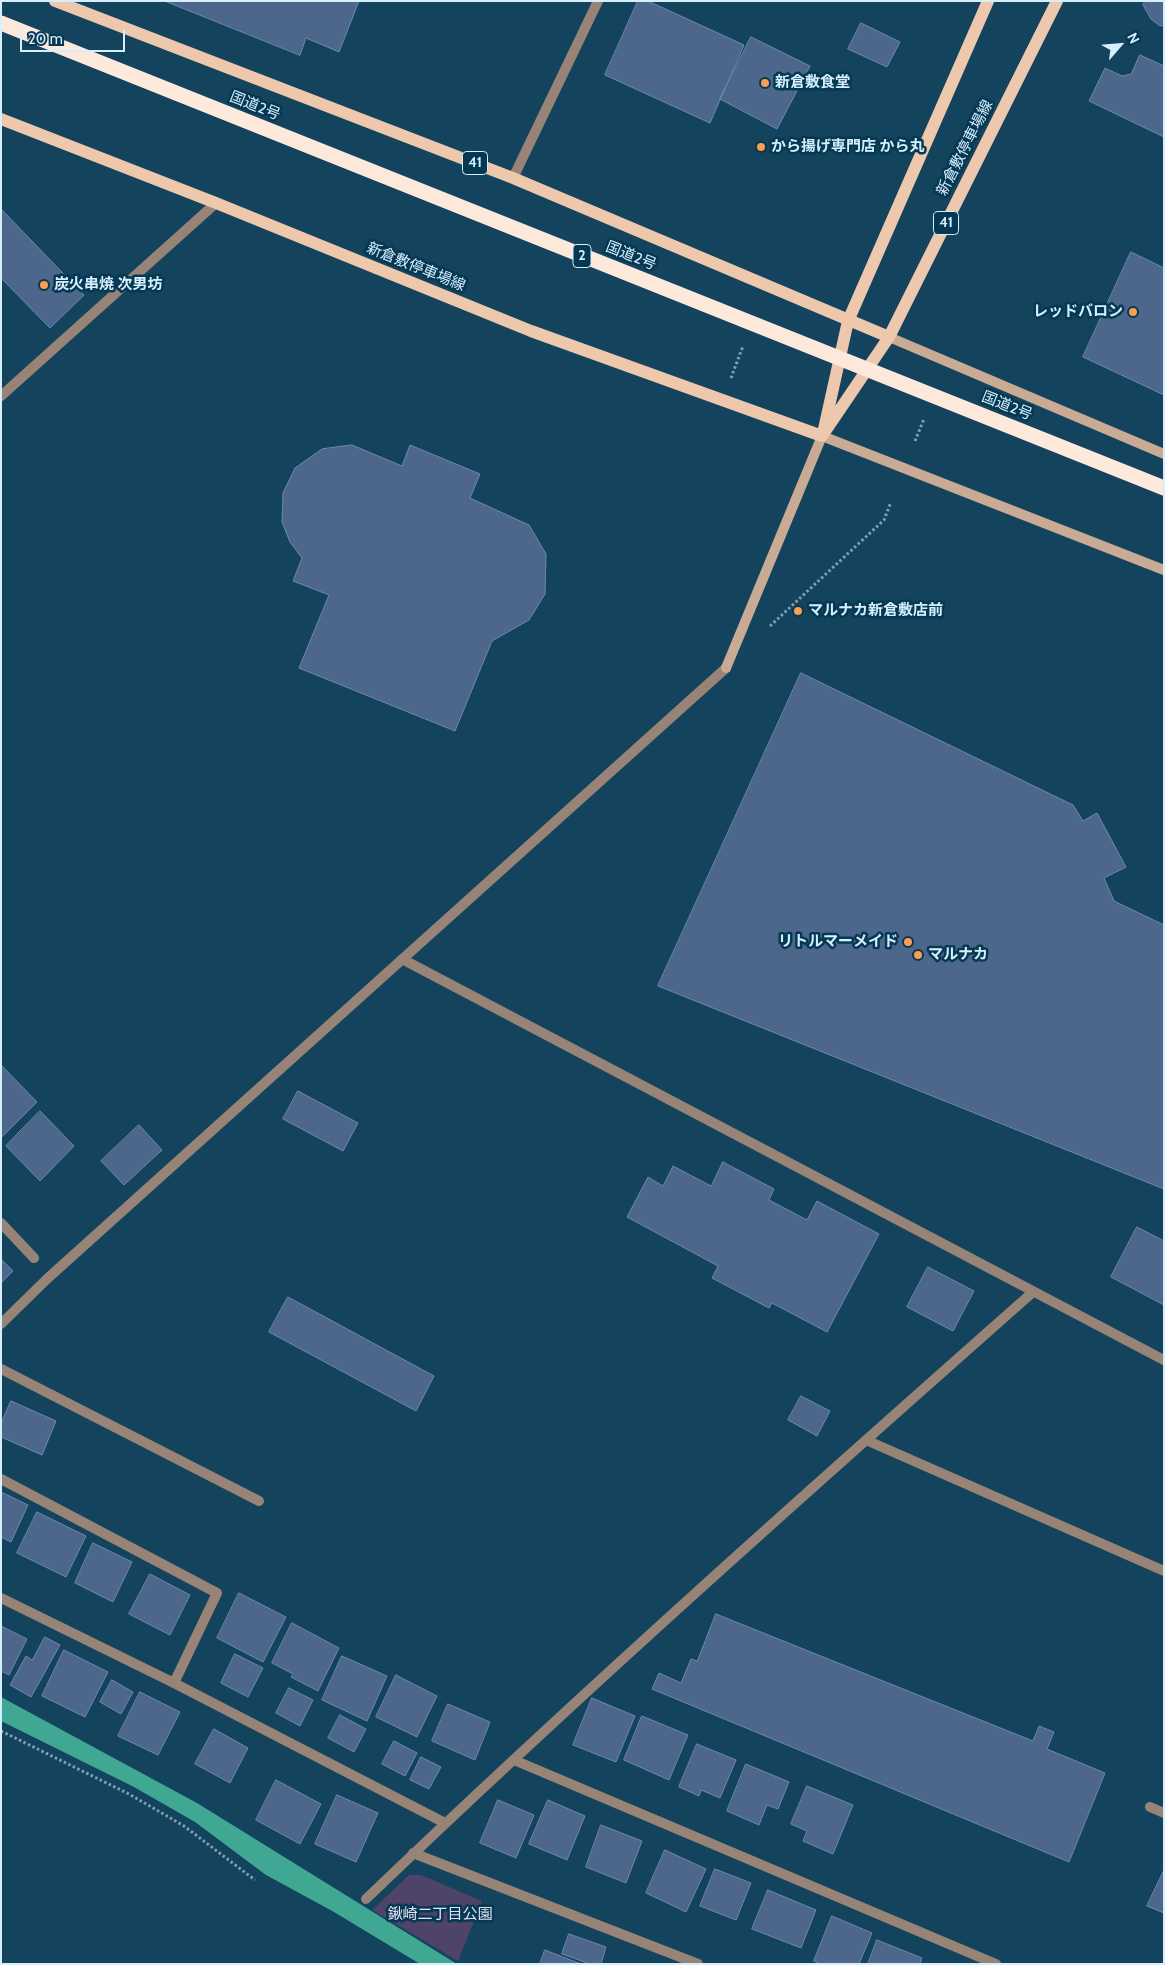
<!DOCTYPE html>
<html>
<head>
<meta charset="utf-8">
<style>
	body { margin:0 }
	#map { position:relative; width:1165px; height:1965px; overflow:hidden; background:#13435d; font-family:Cabin,sans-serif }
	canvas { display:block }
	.frame { position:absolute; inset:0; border:2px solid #d6efff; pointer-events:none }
	.north { position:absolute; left:1095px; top:20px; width:50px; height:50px; -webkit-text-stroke:4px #053852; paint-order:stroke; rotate:63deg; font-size:14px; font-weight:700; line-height:20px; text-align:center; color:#d6efff }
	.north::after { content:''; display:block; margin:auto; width:18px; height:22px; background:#d6efff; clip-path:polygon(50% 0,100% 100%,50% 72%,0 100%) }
	.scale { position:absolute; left:20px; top:30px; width:105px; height:22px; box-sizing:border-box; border:2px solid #d6efff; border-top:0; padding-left:6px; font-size:15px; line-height:18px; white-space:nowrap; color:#d6efff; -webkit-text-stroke:4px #053852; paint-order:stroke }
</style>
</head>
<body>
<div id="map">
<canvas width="1165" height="1965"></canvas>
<div class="frame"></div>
<div class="north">N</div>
<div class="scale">20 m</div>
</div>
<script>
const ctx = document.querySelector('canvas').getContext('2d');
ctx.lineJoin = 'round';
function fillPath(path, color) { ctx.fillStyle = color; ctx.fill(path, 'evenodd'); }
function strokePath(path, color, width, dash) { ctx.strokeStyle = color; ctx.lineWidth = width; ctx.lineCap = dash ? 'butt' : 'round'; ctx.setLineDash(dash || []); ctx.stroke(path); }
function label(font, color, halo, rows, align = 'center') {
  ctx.font = font + ' Cabin,"Noto Sans JP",sans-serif'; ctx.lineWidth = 5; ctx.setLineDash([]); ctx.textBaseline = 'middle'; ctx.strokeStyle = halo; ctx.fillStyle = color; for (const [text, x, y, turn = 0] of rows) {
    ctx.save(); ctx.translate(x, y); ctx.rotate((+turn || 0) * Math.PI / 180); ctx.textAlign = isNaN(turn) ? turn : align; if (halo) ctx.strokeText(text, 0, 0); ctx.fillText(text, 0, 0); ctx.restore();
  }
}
const green = new Path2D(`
	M409 1875H421L482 1901 458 1961 372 1910Z`);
const water = new Path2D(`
	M1 1697 197 1803 457 1964H420L334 1912 266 1875 195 1822 134 1787 1 1721Z`);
const building = new Path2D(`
	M165 1H359L339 52 306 38 300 55Z
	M638 1H648L744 45 710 123 605 75Z
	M1145 1H1164V25L1160 26 1151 19 1143 5Z
	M861 23 900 42 887 67 848 49Z
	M751 37 810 66 777 129 720 99Z
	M1140 55 1164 66V137L1089 101 1105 68 1122 76 1131 74Z
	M2 210 84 295 50 328 1 278Z
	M1131 252 1164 268V395L1083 357Z
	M352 445 402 466 410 445 480 474 470 498 529 525 546 554 545 594 529 620 492 641 455 731 299 668 329 595 293 581 302 558 290 542 282 522 283 493 295 468 322 449Z
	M801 673 1073 805 1083 821 1097 813 1126 867 1104 878 1114 901 1164 925V1189L658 986Z
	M1 1065 37 1102 1 1138Z
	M298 1091 358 1123 343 1151 283 1119Z
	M40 1111 74 1146 40 1181 6 1146Z
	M139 1125 162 1150 124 1185 101 1161Z
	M723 1162 774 1189 769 1200 807 1220 817 1201 879 1234 827 1332 772 1303 769 1308 712 1278 718 1266 627 1217 648 1177 663 1186 673 1166 711 1186Z
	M1137 1227 1164 1241V1305L1111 1277Z
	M1 1259 13 1271 1 1283Z
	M928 1267 974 1291 953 1331 907 1307Z
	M288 1297 434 1376 416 1411 269 1332Z
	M801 1396 830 1411 817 1436 788 1420Z
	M11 1401 56 1421 42 1455 1 1437V1424Z
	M1 1492 28 1505 11 1542 1 1537Z
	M37 1512 86 1536 66 1577 17 1553Z
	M93 1543 132 1562 113 1602 75 1583Z
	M150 1574 190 1595 170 1635 129 1614Z
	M239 1593 286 1617 263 1662 217 1638Z
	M716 1614 1033 1741 1039 1726 1054 1732 1047 1749 1105 1773 1069 1862 652 1689 659 1673 681 1683 691 1659 697 1661Z
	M292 1623 339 1648 318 1691 291 1677 293 1674 272 1663Z
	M1 1626 27 1639 9 1675 1 1671Z
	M45 1637 60 1645 31 1697 10 1685 26 1656 32 1660Z
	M64 1650 108 1672 85 1717 42 1696Z
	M235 1654 263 1668 248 1697 221 1683Z
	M342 1656 387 1676 367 1721 322 1700Z
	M396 1675 437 1696 417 1737 376 1717Z
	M112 1680 133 1692 121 1714 100 1702Z
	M289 1688 313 1700 300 1726 276 1713Z
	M140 1692 180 1712 158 1755 118 1736Z
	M592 1698 635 1716 616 1762 573 1745Z
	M448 1704 490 1722 475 1760 432 1741Z
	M340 1715 366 1729 354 1752 328 1738Z
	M642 1716 688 1735 669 1780 624 1760Z
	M214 1729 248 1748 230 1783 195 1764Z
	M394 1741 417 1753 405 1776 382 1764Z
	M697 1744 736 1760 720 1798 701 1790 699 1796 679 1787Z
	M421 1757 441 1767 429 1789 410 1780Z
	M746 1764 789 1782 778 1809 767 1805 759 1825 727 1811Z
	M276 1780 321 1804 300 1844 256 1820Z
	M807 1786 853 1805 833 1854 803 1841 807 1831 791 1824Z
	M337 1795 378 1813 356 1862 315 1844Z
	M498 1800 534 1815 516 1858 480 1843Z
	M548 1800 585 1816 567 1860 529 1844Z
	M601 1825 642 1841 626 1883 586 1867Z
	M665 1850 706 1869 686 1912 646 1893Z
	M715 1869 751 1883 736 1920 700 1906Z
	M1164 1870V1913L1147 1906Z
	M768 1890 816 1910 801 1948 752 1929Z
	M832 1916 872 1933 859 1964H820L814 1961Z
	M569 1934 606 1947 601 1964H590L562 1954Z
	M877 1940 922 1958 920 1964H868Z
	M545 1950 581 1964H540Z`);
const path = new Path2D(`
	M731 378 743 346
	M915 441 924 419
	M770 626 884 520 891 502
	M1 1731 129 1794 184 1826 255 1880`);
const street = new Path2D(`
	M513 178 598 1
	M1 396 216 203
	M402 959 1164 1360
	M1 1223 34 1258
	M1 1324 48 1278 726 668
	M1 1369 259 1501
	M866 1440 1164 1571
	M1 1479 217 1593 174 1683
	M1 1598 174 1683 445 1823
	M514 1760 996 1964
	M1150 1807 1164 1813
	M413 1853 698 1964
	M366 1899C583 1691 808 1491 1033 1292`);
const secondary = new Path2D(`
	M889 337 1164 454
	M726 668 822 436 1164 570`);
const primary = new Path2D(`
	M55 1 513 178 889 337
	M1 119 216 203 531 331 822 436
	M824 429 848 321 988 1
	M822 436 889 337 1057 1`);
const highwayBridge = new Path2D(`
	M1 23 1164 488`);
const markers = [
	[765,83,5,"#fb9e52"],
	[761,147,5,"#fb9e52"],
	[44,285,5,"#fb9e52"],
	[1133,312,5,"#fb9e52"],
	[798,611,5,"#fb9e52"],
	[908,942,5,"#fb9e52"],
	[918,955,5,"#fb9e52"]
];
const shields = [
	[475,163,25],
	[946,223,25],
	[582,256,18]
];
const shieldNames = [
	["41",475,163],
	["41",946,223],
	["2",582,256]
];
const poiNames = [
	["新倉敷食堂",775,83],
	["から揚げ専門店 から丸",771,147],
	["炭火串焼 次男坊",54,285],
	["レッドバロン",1123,312,"right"],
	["マルナカ新倉敷店前",808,611],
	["リトルマーメイド",898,942,"right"],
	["マルナカ",928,955]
];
const streetNames = [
	["国道2号",255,106,22],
	["新倉敷停車場線",965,148,-63],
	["国道2号",631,256,22],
	["新倉敷停車場線",416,267,22],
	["国道2号",1007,406,22]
];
const parkNames = [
	["鍬崎二丁目公園",440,1915]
];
fillPath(green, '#4e4368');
fillPath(water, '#40a792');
fillPath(building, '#4d678c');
strokePath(building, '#6d88af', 1);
strokePath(path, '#7da0b5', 3, [2.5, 2.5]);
strokePath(street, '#978476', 10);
strokePath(secondary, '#c8aa95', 10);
strokePath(primary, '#eec8ac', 12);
strokePath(highwayBridge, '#fce9dc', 15);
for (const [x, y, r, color] of markers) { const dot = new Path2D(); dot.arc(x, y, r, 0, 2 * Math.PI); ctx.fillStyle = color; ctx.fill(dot); strokePath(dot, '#053852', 2); }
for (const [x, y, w] of shields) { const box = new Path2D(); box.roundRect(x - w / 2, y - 11.5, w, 23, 4); ctx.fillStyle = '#053852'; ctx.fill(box); strokePath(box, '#d6efff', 1); }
label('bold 14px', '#d6efff', null, shieldNames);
label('bold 15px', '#d6efff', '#053852', poiNames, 'left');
label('15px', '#d6efff', '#053852', streetNames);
label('15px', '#e4dff2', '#053852', parkNames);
</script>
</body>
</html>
